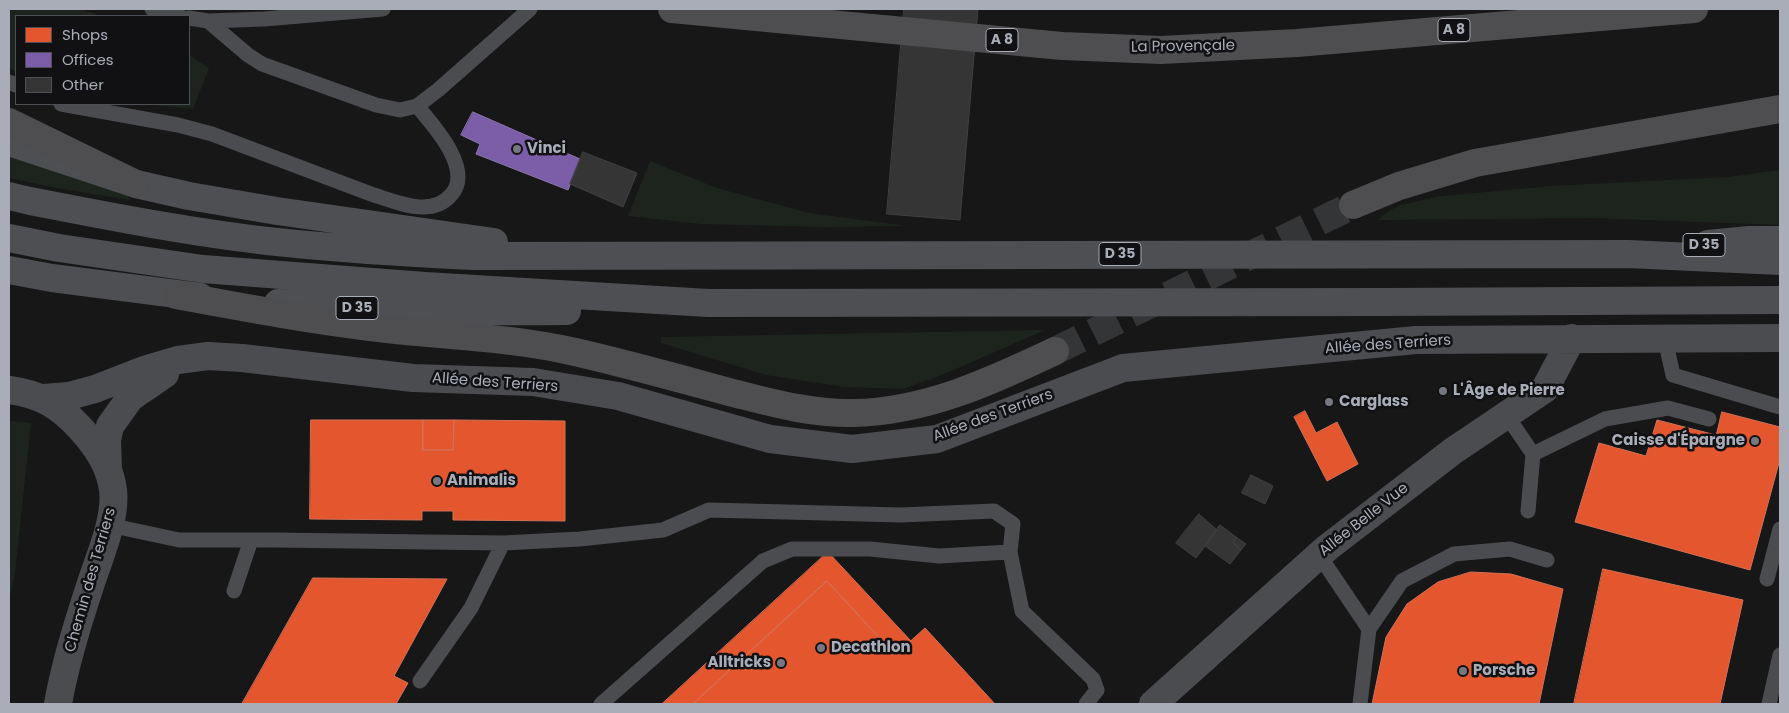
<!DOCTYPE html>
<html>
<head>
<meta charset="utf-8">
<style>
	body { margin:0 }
	#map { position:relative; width:1789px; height:713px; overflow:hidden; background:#171717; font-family:Poppins,sans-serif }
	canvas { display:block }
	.frame { position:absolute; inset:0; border:10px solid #a8adb8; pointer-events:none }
	.legend { position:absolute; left:15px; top:15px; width:175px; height:90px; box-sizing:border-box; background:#111113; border:1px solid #4d4f55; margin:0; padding:6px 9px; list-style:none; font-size:15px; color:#a8adb8 }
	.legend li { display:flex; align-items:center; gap:10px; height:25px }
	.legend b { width:25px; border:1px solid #4d4f55 }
</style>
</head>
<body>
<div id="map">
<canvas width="1789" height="713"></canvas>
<div class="frame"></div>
<ul class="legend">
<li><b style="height:14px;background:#e4572e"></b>Shops</li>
<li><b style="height:14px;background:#7b5ea7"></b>Offices</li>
<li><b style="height:14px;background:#353536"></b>Other</li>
</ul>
</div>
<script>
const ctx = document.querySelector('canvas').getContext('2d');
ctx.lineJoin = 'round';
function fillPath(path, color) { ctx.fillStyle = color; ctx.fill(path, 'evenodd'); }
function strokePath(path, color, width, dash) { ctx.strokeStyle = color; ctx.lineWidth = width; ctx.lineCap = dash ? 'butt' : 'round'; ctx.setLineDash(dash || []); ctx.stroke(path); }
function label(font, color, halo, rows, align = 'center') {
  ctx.font = font + ' Poppins,sans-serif'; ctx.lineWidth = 5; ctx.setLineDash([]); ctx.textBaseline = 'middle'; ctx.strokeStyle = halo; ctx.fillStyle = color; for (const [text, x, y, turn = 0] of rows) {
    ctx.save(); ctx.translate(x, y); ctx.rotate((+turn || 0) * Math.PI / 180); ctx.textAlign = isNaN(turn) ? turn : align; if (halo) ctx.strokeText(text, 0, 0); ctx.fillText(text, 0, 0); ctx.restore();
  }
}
const green = new Path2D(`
	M9 9H81L101 16H16V72L9 68Z
	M189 55 209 68 193 109 143 104H189Z
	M9 153 128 195 129 200 57 188 9 178Z
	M650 161 717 188 809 213 908 226 825 227 701 224 628 216Z
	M1780 170V225L1592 218 1378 220 1387 212 1400 205 1442 196 1551 186 1727 177Z
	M1045 330 942 375 903 389 844 387 766 375 661 343V337Z
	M9 421 31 423 15 573 9 601Z`);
const shops = new Path2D(`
	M1305 411 1316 433 1337 422 1358 464 1327 481 1294 417Z
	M1722 412 1780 427V459L1750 570 1575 522 1599 443 1646 456 1657 420 1716 435Z
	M311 420H423V450H453L454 420 565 421V521L453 520V511H422V520L310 519Z
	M423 420H454L453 450H423Z
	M828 552 911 641 895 655 827 581 693 704H662Z
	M1603 569 1743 600 1720 704H1574Z
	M1471 572 1511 574 1563 589 1539 704H1372L1386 637 1407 604 1438 582Z
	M313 578 447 579 394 676 408 683 396 704H242Z
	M827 581 895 655 925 628 995 704H693Z`);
const offices = new Path2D(`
	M473 112 580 159 568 190 476 154 480 144 461 135Z`);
const building = new Path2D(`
	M904 9H978L960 220 887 214Z
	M583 152 637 173 623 207 570 184Z
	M1251 475 1273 486 1265 504 1242 493Z
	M1199 514 1217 530 1196 558 1176 543Z
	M1220 525 1236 537 1233 543 1241 550 1230 564 1205 546Z
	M1236 537 1246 544 1241 550 1233 543Z`);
const motorwayTunnel = new Path2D(`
	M1055 351 1353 205`);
const service = new Path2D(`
	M152 9 180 16
	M189 18 208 21 264 19 383 9
	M208 21 248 55 262 64 376 105 400 110 417 106 438 90 530 9
	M9 82 16 85
	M61 104 178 125 212 134 371 194C387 199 406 207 423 207 434 207 444 203 451 195 474 170 434 126 417 106
	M1665 339 1673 375 1780 407
	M1507 416 1533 454 1528 511
	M1533 454 1605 419 1668 408 1709 419
	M109 525 179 540H275L503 543 580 539 663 530 709 510 901 515 994 511 1013 524 1010 552 1022 611 1093 679 1097 690 1086 704
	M1319 555 1369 629 1360 704
	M1767 579 1780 529
	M234 591 251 540
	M1369 629 1402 581 1454 554 1510 549 1547 560
	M420 681 471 608 503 543
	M601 704 763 561 792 549H870L939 556 1010 552
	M1769 704 1780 655`);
const minor = new Path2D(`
	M9 390C40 394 59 405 80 428 94 443 108 463 112 484 119 513 100 555 91 583 78 622 65 663 58 704
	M43 398 69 396 95 389 144 370 178 360 208 356 242 358 413 378 533 382 618 396 770 439 852 449 937 439 1123 368 1416 340 1780 338
	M108 470 107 440 110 426 130 398 165 374
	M1153 704 1327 548 1453 451 1545 389 1572 338`);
const primary = new Path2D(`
	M9 142 136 184 189 196 277 211 494 242
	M9 196 30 201C112 217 194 233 277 242 343 249 409 253 475 256L1628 254 1780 261
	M9 238 59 248 203 269 425 286 708 303 1384 302 1780 300
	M1708 244 1749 240H1780
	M9 270 52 278 200 297
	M278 303C374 310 470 312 567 311`);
const motorway = new Path2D(`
	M672 9 1062 46 1161 50 1297 43 1694 9
	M9 122 136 184
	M1353 205 1399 186 1475 163 1780 109
	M176 295C246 308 316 321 387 329 449 336 514 338 575 352 628 364 681 379 733 393 773 403 812 414 853 413 925 412 992 381 1055 351`);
const markers = [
	[517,149,5,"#757880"],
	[1443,391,5,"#757880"],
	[1329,402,5,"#757880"],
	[1755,441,5,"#757880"],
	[437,481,5,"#757880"],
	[821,648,5,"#757880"],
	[781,663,5,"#757880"],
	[1463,671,5,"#757880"]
];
const shields = [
	[1454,30,32],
	[1002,40,32],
	[1704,245,42],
	[1120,254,42],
	[357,308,42]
];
const shieldNames = [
	["A 8",1454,30],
	["A 8",1002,40],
	["D 35",1704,245],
	["D 35",1120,254],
	["D 35",357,308]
];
const streetNames = [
	["La Provençale",1183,47,-1],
	["Allée des Terriers",1388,345,-4],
	["Allée des Terriers",495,383,4],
	["Allée des Terriers",993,416,-20],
	["Allée Belle Vue",1364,520,-38],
	["Chemin des Terriers",91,580,-74]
];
const poiNames = [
	["Vinci",527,149],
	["L'Âge de Pierre",1453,391],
	["Carglass",1339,402],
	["Caisse d'Épargne",1745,441,"right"],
	["Animalis",447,481],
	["Decathlon",831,648],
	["Alltricks",771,663,"right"],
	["Porsche",1473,671]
];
fillPath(green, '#1d241e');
fillPath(shops, '#e4572e');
strokePath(shops, '#d27157', 1);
fillPath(offices, '#7b5ea7');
strokePath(offices, '#8876ac', 1);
fillPath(building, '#353536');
strokePath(building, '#3f4043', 1);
strokePath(motorwayTunnel, '#343537', 28, [28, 14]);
strokePath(service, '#4b4c50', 15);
strokePath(minor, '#4b4c50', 28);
strokePath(primary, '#4d4f52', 28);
strokePath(motorway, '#4e4e51', 28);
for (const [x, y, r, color] of markers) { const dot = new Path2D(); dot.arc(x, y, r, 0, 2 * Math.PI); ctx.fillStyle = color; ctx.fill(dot); strokePath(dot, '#111113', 2); }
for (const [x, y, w] of shields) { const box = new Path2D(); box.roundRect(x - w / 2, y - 11.5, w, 23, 4); ctx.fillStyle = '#111113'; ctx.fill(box); strokePath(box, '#a8adb8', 1); }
label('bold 14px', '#a8adb8', null, shieldNames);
label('15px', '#a8adb8', '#111113', streetNames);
label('bold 15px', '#a8adb8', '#111113', poiNames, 'left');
</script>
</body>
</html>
